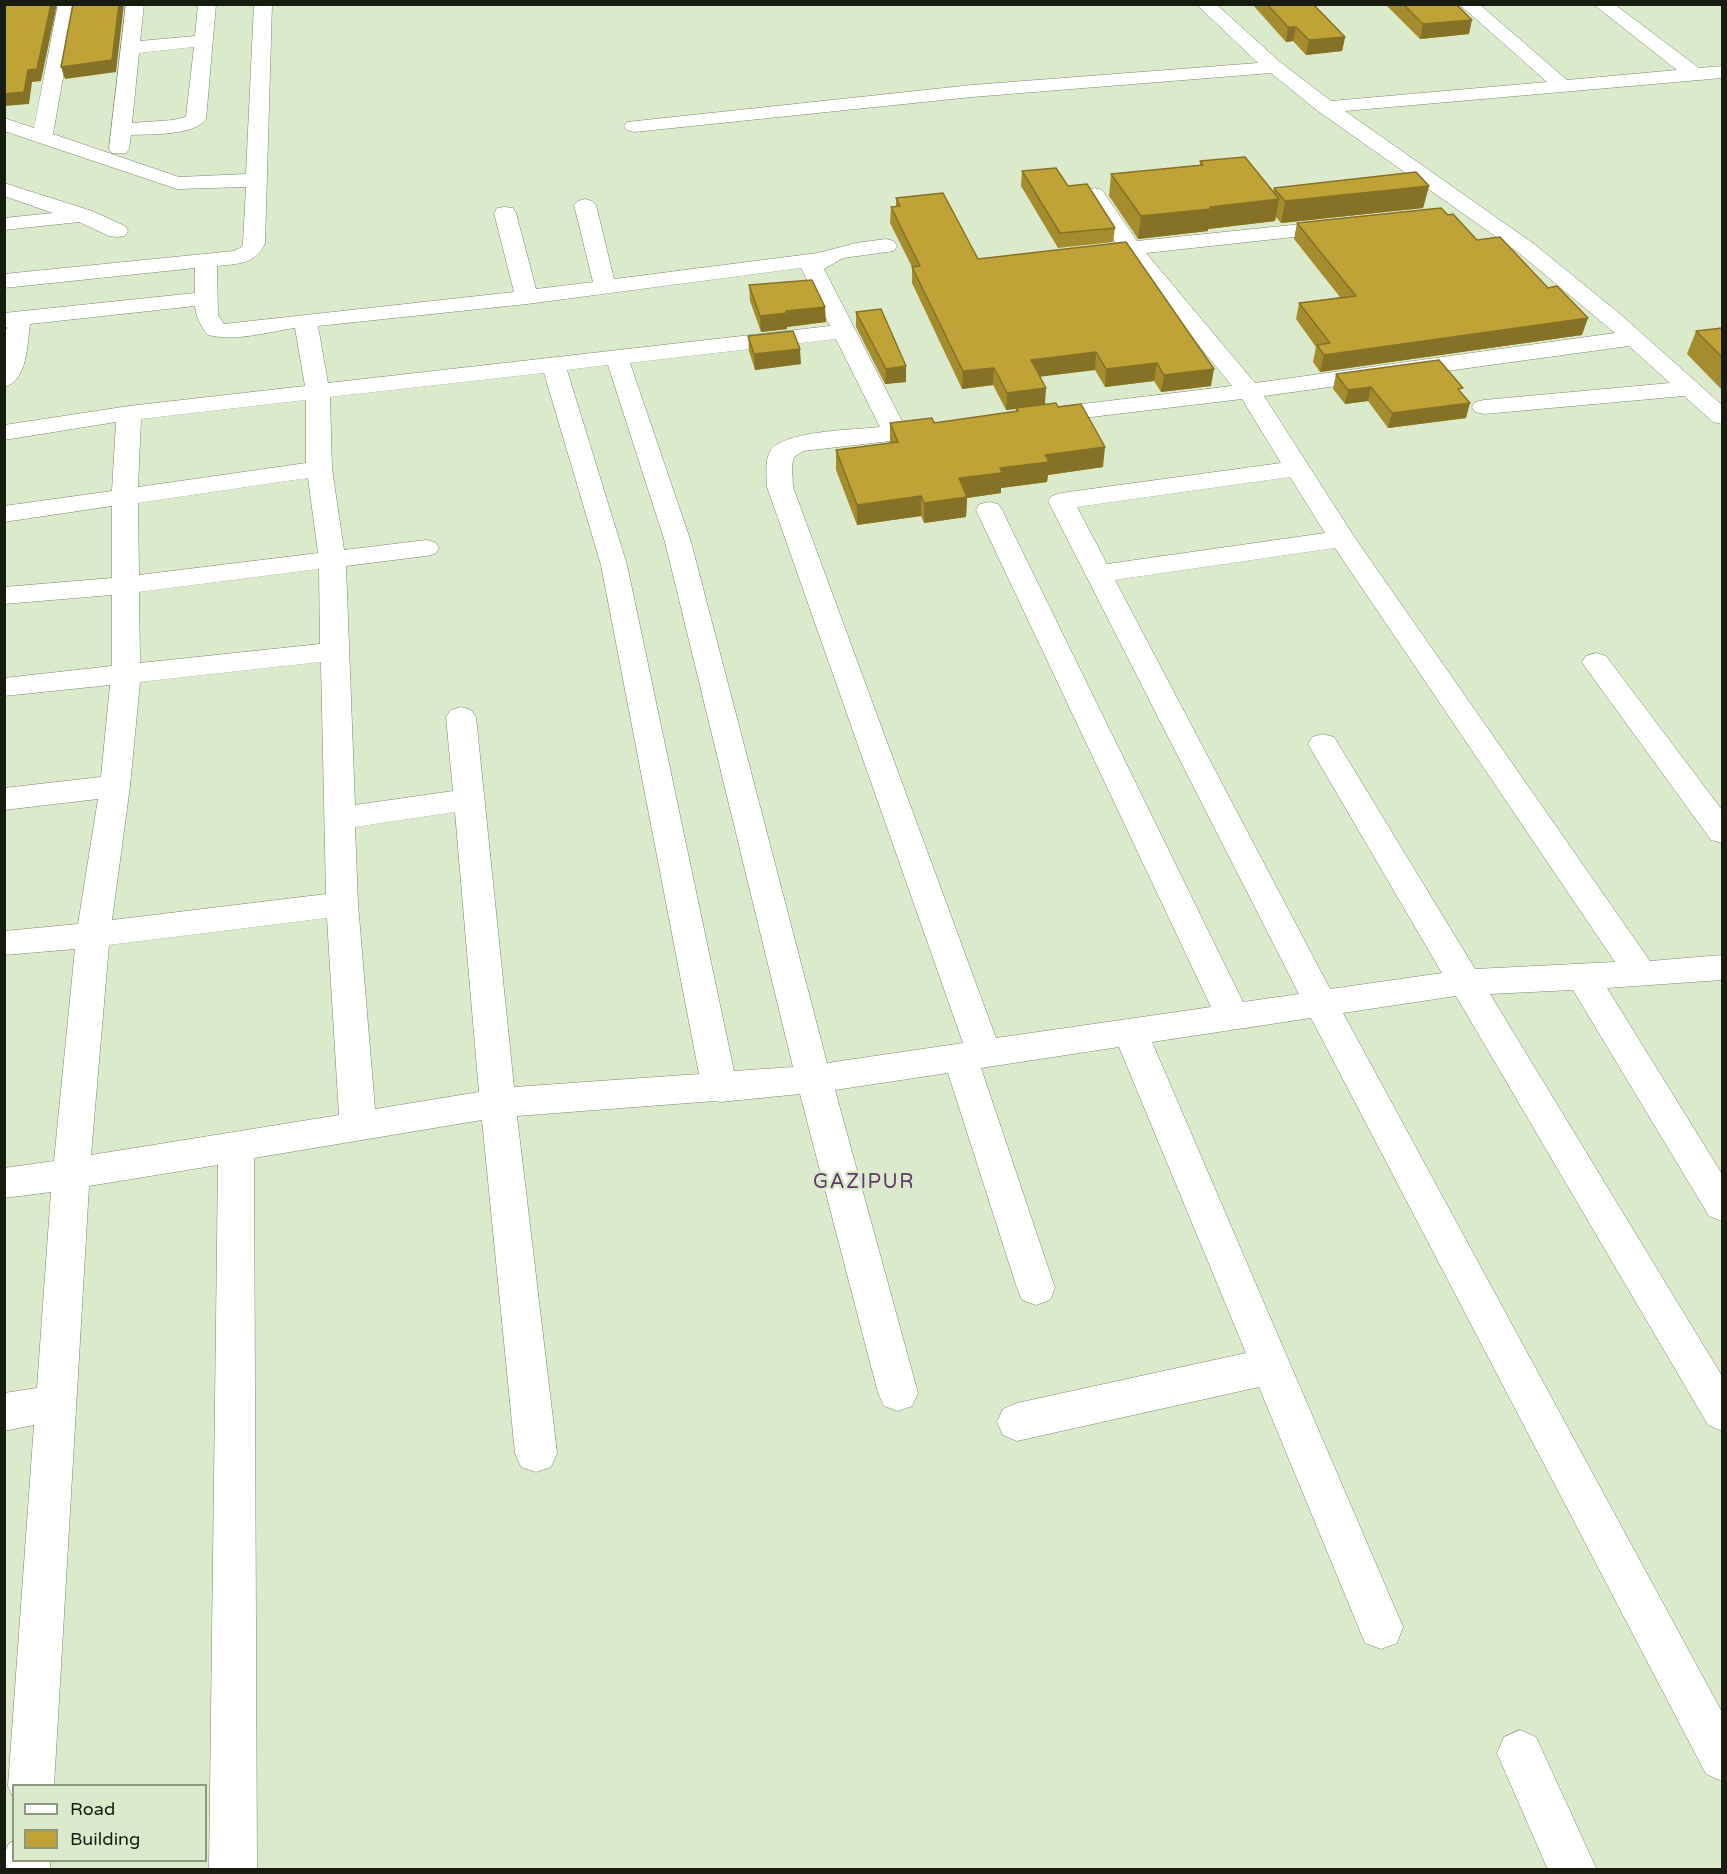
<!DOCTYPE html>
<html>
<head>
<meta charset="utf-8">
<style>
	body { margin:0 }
	#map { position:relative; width:1727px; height:1874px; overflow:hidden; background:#dceacc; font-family:"Varela Round",sans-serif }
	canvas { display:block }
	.frame { position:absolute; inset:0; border:6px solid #171c11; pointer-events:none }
	.legend { position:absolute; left:12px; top:1784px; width:195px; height:78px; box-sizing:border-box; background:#dceacc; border:2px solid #8d9881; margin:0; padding:8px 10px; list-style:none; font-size:18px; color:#171c11 }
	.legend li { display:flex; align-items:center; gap:12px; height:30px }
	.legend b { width:30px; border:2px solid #8d9881 }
</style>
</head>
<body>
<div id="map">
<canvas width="1727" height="1874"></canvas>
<div class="frame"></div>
<ul class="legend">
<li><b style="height:8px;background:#fff"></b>Road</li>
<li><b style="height:16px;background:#c0a337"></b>Building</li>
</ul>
</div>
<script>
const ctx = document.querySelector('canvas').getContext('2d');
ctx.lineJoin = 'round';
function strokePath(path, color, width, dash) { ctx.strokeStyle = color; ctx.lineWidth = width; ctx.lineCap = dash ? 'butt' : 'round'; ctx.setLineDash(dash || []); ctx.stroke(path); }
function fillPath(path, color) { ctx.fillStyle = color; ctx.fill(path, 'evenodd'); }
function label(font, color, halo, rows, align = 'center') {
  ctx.font = font + ' "Varela Round",sans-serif'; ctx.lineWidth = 5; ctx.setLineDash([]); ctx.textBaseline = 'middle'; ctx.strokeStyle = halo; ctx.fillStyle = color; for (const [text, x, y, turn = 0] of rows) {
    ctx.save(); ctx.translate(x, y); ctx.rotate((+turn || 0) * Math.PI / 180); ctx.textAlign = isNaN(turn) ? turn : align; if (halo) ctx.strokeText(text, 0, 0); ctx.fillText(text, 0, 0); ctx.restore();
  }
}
const minor = new Path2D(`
	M58 4H76L53 134 179 177 246 174 254 4H272L265 243C257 264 237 264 217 266L218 315 224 324 514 292 494 213 497 208 505 207 513 208 516 213 536 289 593 282 574 205 578 201 585 199 592 201 596 205 614 279 818 253 856 243 886 239 894 241 897 246 894 251 843 258 824 269 904 425 934 422 943 424 946 429 943 434 934 436 803 451 794 457 792 466 793 487 996 1038 1211 1007 976 510 980 504 989 502 998 504 1002 510 1243 1002 1299 994 1048 501 1052 496 1061 493 1281 463 1242 399 1041 423 1032 421 1029 416 1032 411 1041 409 1232 386 1125 255H1106L1103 250 1106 245 1116 243 1085 194 1088 190 1095 188 1102 190 1137 241 1340 220 1348 221 1351 226 1348 231 1340 232 1146 253 1255 383 1615 333 1519 253 1318 111 1271 73 972 97 634 132 627 130 624 126 627 122 972 85 1258 63 1196 4H1216L1280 62 1331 101 1547 82 1459 4H1479L1567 80 1677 70 1593 4H1614L1699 68 1722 66V78L1345 111 1534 244 1620 314 1722 405V424L1713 422 1684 396 1484 414 1475 412 1472 407 1475 402 1484 400 1670 383 1629 346 1264 396 1355 538 1650 961 1722 955V980L1607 988 1722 1174V1221L1709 1216 1573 990 1490 994 1722 1376V1431L1708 1425 1456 996 1343 1013 1722 1712V1781L1706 1774 1311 1018 1152 1042 1403 1627 1397 1643 1381 1649 1365 1643 1259 1387 1017 1441 1003 1435 997 1422 1003 1409 1017 1403 1246 1353 1119 1047 981 1068 1055 1288 1050 1300 1036 1305 1022 1300 1017 1288 948 1073 835 1090 918 1393 912 1406 898 1411 884 1406 878 1393 800 1094 720 1102 715 1101 517 1116 557 1453 551 1467 536 1472 521 1467 515 1453 482 1120 254 1158 257 1870H209L218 1165 89 1186 54 1786H14V1800L8 1786 34 1425 4 1431V1393L37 1388 51 1192 4 1198V1168L54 1161 75 949 4 955V931L78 924 98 799 4 810V788L101 777 110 685 4 696V678L112 666V595L4 604V587L112 578V506L4 522V506L112 491 116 422 4 440V425L129 406 305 386 295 328C267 332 236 342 208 335 201 326 196 318 195 306L30 324C27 344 28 381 4 387V338L7 327H4V313L195 293V268L4 288V274L234 251 242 247 243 243 246 187 177 189 4 131V118L34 128ZM801 268 830 326 328 383 318 326 527 304ZM836 339 880 427C856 430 786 430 771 450 764 460 767 475 767 487L963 1043 827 1063 691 542 630 363ZM608 365 665 542 793 1067 734 1071 627 565 567 370ZM544 373 601 565 699 1074 514 1087 476 717 471 710 461 707 451 710 446 717 453 791 355 805 346 566 426 556 435 554 439 548 435 542 426 540 344 550 332 469 330 397ZM306 400V463L138 487 141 419ZM1290 477 1325 533 1107 564 1077 507ZM308 478 318 553 139 575 138 503ZM1335 548 1615 962 1475 969 1334 737 1323 734 1312 737 1308 744 1442 973 1330 989 1115 580ZM319 569 320 644 140 663 139 592ZM321 662 326 894 112 920 130 786 140 682ZM455 812 479 1092 375 1109 358 904 355 827ZM327 918 339 1115 91 1155 109 945Z
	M126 4H144L140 41 195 36 198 4H216L206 119C194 136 150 134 131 135L129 149 126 153H112L109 149ZM194 47 186 117 173 120 132 123 139 53Z
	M4 183 92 211 125 226 128 231 125 236 117 237 109 236 79 222 4 230V218L53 213 4 196Z
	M1596 653 1606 656 1722 810V843L1711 840 1586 668 1582 662 1586 656Z
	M1520 1730 1536 1737 1597 1870H1548L1497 1753 1504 1737Z
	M14 1841V1860H50V1870H4V1854L9 1843Z`);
const wall = new Path2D(`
	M1252 4H1313L1345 37 1342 51 1306 55 1293 41 1286 42Z
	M1385 4H1456L1469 34 1420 39Z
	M1200 161 1273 192 1274 188 1429 186 1423 208 1281 223 1276 217 1275 221 1208 229V231L1138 239 1109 196 1111 174 1200 165Z
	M1022 171 1068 186 1115 228 1113 242 1058 248 1021 186Z
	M896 198 978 259 1211 386 1161 392 1154 381 1105 387 1095 370 1040 376 1045 405 1058 407 1103 467 1048 475 1047 482 1001 488V493L967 498 966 517 924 523 921 516 857 525 836 470V450L890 443V423H934L1016 411V409L1006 410 993 385 962 389 912 283V267L890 223 891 207 896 206Z
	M1448 215 1582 335 1320 372 1313 362 1316 347 1296 319 1299 303 1340 297 1294 239 1297 223Z
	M749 285 826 322 787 327V329L761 332 750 301Z
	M856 312 906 382 885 384 856 327Z
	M1722 328V390L1687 354 1696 331Z
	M748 336 801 364 755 370 749 351Z
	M1336 374 1461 393 1466 418 1388 428 1368 401 1345 404 1333 389Z`);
const shadedWall = new Path2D(`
	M51 4H57L41 81 32 82 29 104 4 106V94L28 70Z
	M119 4H124L116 72 65 79 61 67Z
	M1472 20 1469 34 1420 39 1423 24Z
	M1288 27H1296L1293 41 1286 42Z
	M1345 37 1342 51 1306 55 1309 40Z
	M1429 186 1423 208 1281 223 1285 201Z
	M1279 199 1275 221 1208 229V231L1138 239 1141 216 1210 207Z
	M825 307 826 322 787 327V329L761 332 760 316 786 311Z
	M1588 318 1582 335 1320 372 1324 355Z
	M800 349 801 364 755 370 754 354Z
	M1096 352 1095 370 1030 378 1031 360Z
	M1157 363 1154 381 1105 387 1106 369Z
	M906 366V382L885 384 886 369Z
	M994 368 993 385 962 389 963 371Z
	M1214 369 1211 386 1161 392 1164 375Z
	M1371 387 1368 401 1345 404 1348 390Z
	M1046 388 1045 405 1006 410 1007 393Z
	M1470 403 1466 418 1388 428 1392 413Z
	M1105 447 1103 467 1048 475 1047 482 1001 488V493L967 498 966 517 924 523V503L959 478 1000 468 1045 455Z
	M921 496V516L857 525V505Z`);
const building = new Path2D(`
	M4 4H51L37 69 28 70 24 92 4 94Z
	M73 4H119L112 60 61 67Z
	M1267 4H1313L1345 37 1309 40 1296 27H1288Z
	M1403 4H1456L1472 20 1423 24Z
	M1245 157 1279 199 1210 207 1211 209 1141 216 1111 174 1203 165 1200 161Z
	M1056 168 1068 186 1087 184 1115 228 1060 233 1022 171Z
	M1416 172 1429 186 1285 201 1274 188Z
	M943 193 978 259 1126 242 1214 369 1164 375 1157 363 1106 369 1096 352 1031 360 1046 388 1007 393 994 368 963 371 912 267 920 266 891 207 900 206 896 198Z
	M1441 208 1448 215 1453 214 1477 240 1500 237 1548 288 1557 286 1588 318 1324 355 1317 345 1330 343 1299 303 1356 296 1297 223Z
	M812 280 825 307 786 311 787 313 760 316 749 285Z
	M881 309 906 366 886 369 856 312Z
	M1722 328V357L1696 331Z
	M793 331 800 349 754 354 748 336Z
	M1439 360 1463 388 1458 389 1470 403 1392 413 1371 387 1348 390 1336 374Z
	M1056 403 1058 407 1081 404 1105 447 1045 455 1049 462 1000 468 1002 473 959 478 967 497 924 503 921 496 857 505 836 450 898 442 890 423 932 418 934 423 1018 411 1016 408Z`);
const neighbourhoodNames = [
	["GAZIPUR",864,1183]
];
strokePath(minor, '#7b876c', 1);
fillPath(minor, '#fff');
fillPath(wall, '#a58c2f');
fillPath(shadedWall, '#867226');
fillPath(building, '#c0a337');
strokePath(building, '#867226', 1.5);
ctx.letterSpacing = '1.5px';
label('20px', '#61386f', '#dceacc', neighbourhoodNames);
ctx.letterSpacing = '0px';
</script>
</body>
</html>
